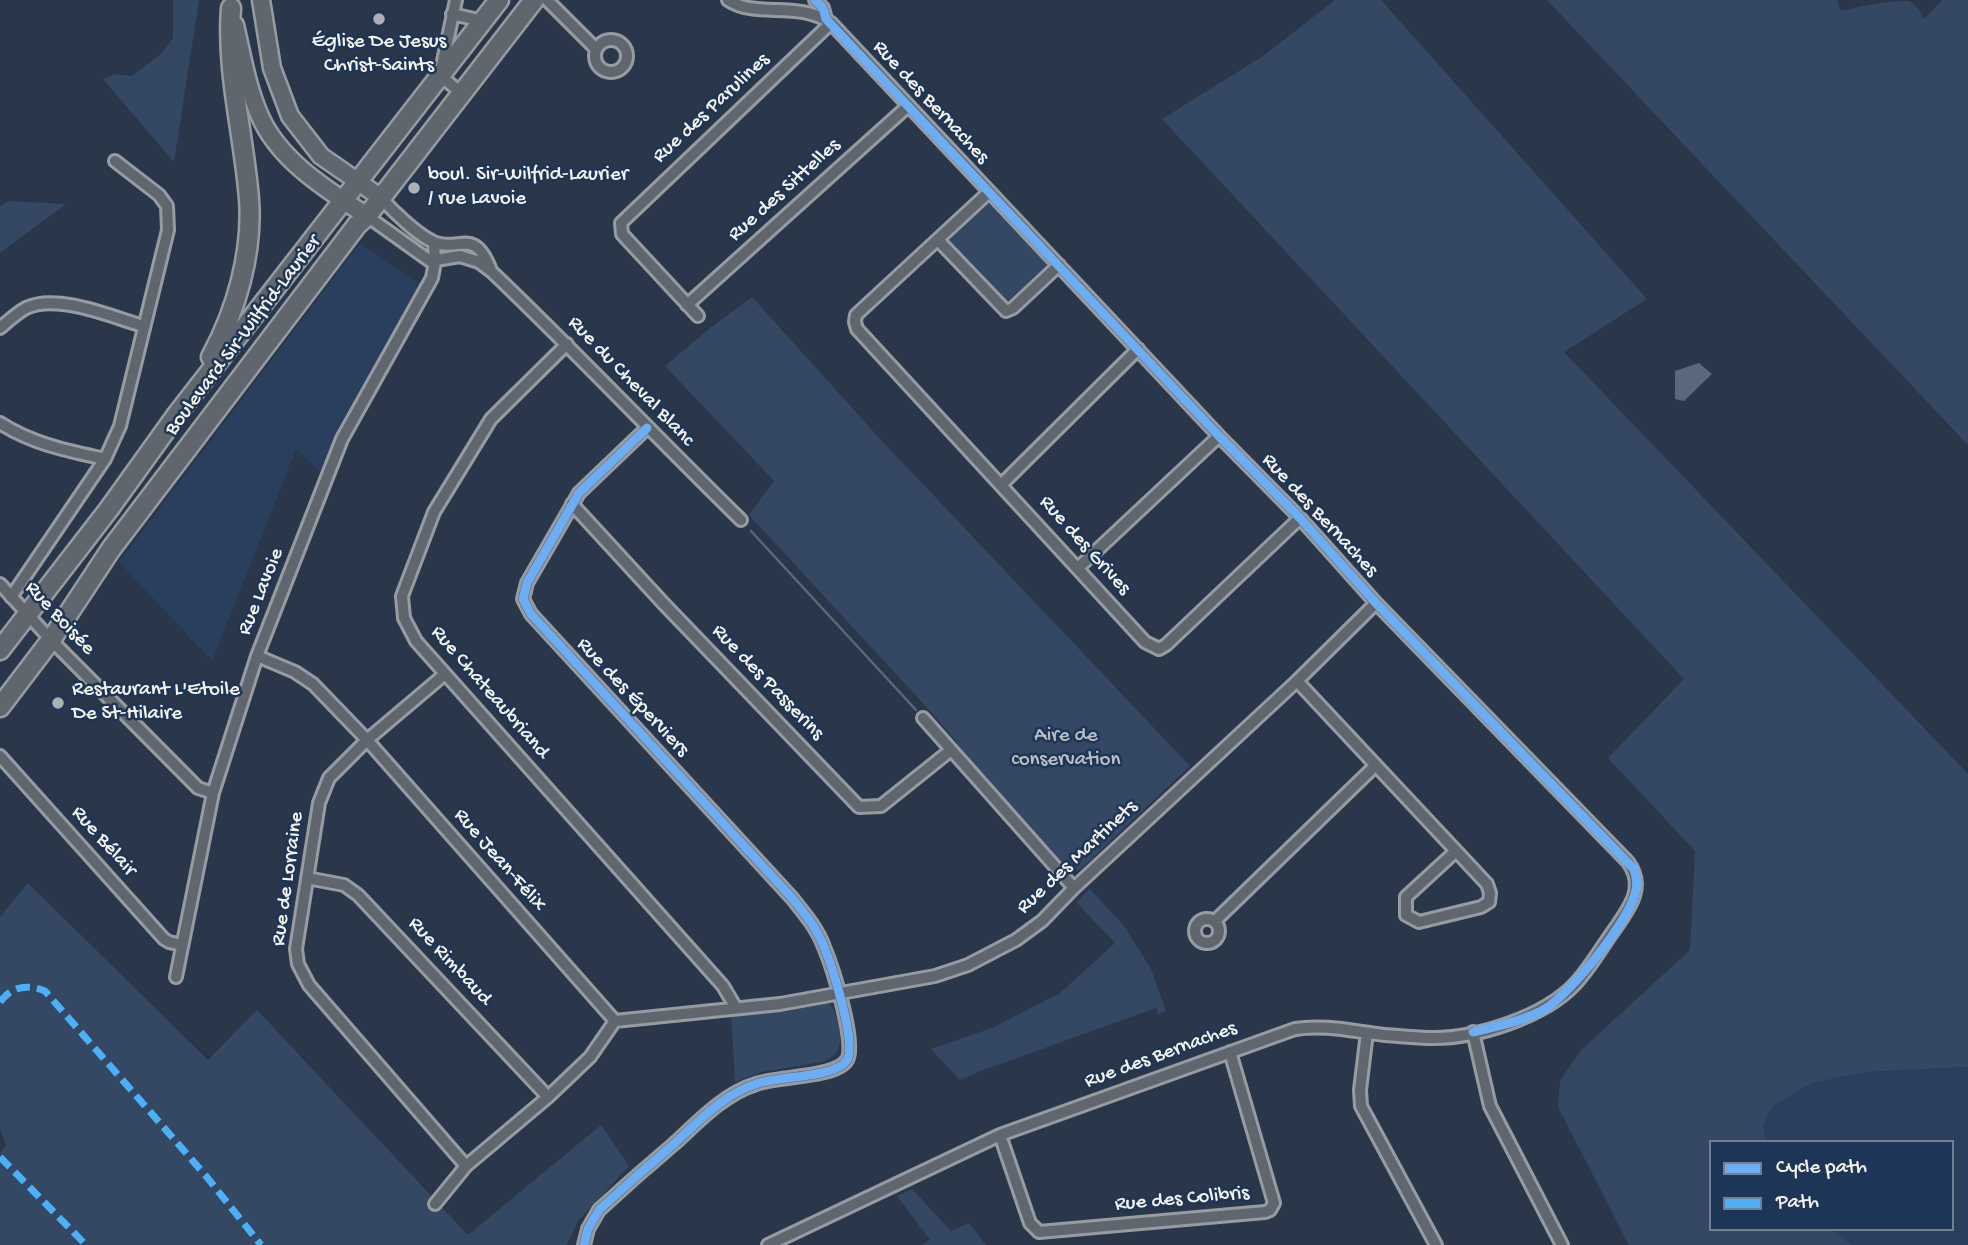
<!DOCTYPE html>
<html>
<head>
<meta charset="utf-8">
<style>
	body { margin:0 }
	#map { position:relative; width:1968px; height:1245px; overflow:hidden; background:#2a374a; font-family:"Gochi Hand",sans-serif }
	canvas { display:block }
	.legend { position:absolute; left:1709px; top:1140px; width:245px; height:91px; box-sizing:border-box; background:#1d3557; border:2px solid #738091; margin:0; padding:9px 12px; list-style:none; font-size:21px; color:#f4f1e8 }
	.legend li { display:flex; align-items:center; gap:14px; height:35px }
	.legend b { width:35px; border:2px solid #738091 }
</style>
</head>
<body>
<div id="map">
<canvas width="1968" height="1245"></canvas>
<ul class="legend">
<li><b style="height:9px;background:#6dadf4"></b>Cycle path</li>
<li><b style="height:9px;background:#4cb0f7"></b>Path</li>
</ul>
</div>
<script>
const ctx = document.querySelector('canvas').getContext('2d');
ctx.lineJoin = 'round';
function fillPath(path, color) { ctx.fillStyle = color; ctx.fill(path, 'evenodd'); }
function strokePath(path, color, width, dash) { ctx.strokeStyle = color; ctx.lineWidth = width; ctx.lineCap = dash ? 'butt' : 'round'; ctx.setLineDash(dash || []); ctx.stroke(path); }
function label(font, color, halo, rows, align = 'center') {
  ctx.font = font + ' "Gochi Hand",sans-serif'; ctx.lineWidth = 5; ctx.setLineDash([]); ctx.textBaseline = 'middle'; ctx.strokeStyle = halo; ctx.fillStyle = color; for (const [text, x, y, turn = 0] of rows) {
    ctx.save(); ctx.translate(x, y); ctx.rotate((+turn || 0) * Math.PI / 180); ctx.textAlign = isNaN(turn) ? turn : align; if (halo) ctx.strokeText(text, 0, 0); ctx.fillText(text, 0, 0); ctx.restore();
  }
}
const built = new Path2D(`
	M360 243 427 289 342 439 327 479 296 449 212 661 119 562Z
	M1968 1067V1245H1851L1834 1229H1952V1142H1766L1763 1126 1772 1107 1812 1083 1867 1072Z`);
const green = new Path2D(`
	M173 0H199L174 162 103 79 115 74 132 76 161 54 173 38Z
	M1335 0H1381L1647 299 1564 352 1968 774V1067L1867 1072 1812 1083 1772 1107 1763 1126 1766 1142H1711V1229H1834L1851 1245H1629L1558 1107 1560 1081 1580 1051 1690 950 1695 851 1608 758 1684 679 1162 119 1263 56Z
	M1547 0H1837L1841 11C1859 6 1891 0 1909 1 1917 5 1920 12 1924 19L1942 0H1968V445Z
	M8 201 66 204 0 253V206Z
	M989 204 1046 262V266L1010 299 1004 301 949 243 951 234 985 205Z
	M752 297 882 441 1190 766 1081 869 1076 871 1066 869 973 766 955 740 932 713 749 515 774 481 665 366 714 325Z
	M28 883 208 1060 257 1010 468 1235 601 1125 629 1166 578 1221 567 1245H0V1153L6 1145 0 1129V917Z
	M1090 889 1124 926 1151 969 1166 1011 1158 1014 1156 1008 978 1072 960 1080 931 1049 992 1028 1060 993 1115 943 1076 902Z
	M827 1001C837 1009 845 1039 837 1052 834 1057 827 1059 822 1062L761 1072 735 1082 731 1015 783 1010Z
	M912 1189 951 1231 969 1223 986 1245H922L930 1240 897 1196Z`);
const water = new Path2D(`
	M1699 363 1712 374 1684 401 1675 399V371Z`);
const stream = new Path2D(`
	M751 531 916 710`);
const street = new Path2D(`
	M456 0 440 75 462 94
	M547 0 596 49
	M728 0C757 19 797 0 831 23L1219 436 1300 518 1376 603 1628 862C1647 888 1628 910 1612 933 1600 950 1589 969 1575 984 1544 1017 1478 1038 1433 1038 1417 1038 1401 1036 1385 1035 1355 1032 1326 1024 1295 1029L1000 1135 768 1245
	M815 0 823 8 826 19
	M452 14 483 21
	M595 56a16 16 0 1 1 32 0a16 16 0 1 1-32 0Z
	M989 192 856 315 855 322 857 329 1145 642 1159 649 1166 645 1300 518
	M380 197C392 210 419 237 436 243 460 251 474 228 490 268
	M367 216 430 261 460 256 479 262 491 271C576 352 657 438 741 520
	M938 240 1006 311 1013 308 1059 265
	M687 305 908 106
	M698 316 622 234 621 223 831 23
	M0 328C8 321 17 313 26 308 57 293 112 317 143 326
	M567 344 491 419 434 512 402 596 404 618 416 641 723 986 736 1008
	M0 423C32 444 69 451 105 459
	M1001 485 1138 349
	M572 504 663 603 859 807 881 806 951 750
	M1078 568 1219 436
	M0 584 51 640 198 788 213 793
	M11 597 105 459 120 426 168 230 167 206 159 195 115 161
	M257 656 295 672 313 684 367 740 615 1021
	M445 674 367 740 329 778 319 803 296 949 298 964 309 985 466 1166
	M1297 681 1487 884 1490 893 1489 902 1481 907 1419 922 1406 915V897L1456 851
	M923 718 1074 888
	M0 756 164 939 169 942 182 945
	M307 878 344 885 358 895 548 1097
	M1195 931a12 12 0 1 1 24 0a12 12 0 1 1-24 0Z
	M1215 921 1376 765
	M176 977 213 793 257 656 342 439 432 278 435 262 434 243
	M615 1021 780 1004 935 976 968 965 1016 940 1042 921 1074 888 1297 681 1376 603
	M1473 1032 1490 1106 1562 1245
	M1367 1033 1360 1090 1361 1106 1436 1245
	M1000 1135 1030 1223 1039 1232 1265 1212 1270 1210 1274 1203 1230 1052
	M435 1204 466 1166 548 1097 590 1057 615 1021
	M584 1245 588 1229 599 1210C624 1187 649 1165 675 1143 699 1121 724 1094 756 1084 777 1076 836 1078 847 1060 857 1043 832 966 824 947 817 928 804 913 792 898L531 614 523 599 527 583 579 493 647 428`);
const secondary = new Path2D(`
	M261 0 272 68 290 116 321 156 380 197
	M235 25C242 55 247 86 259 114 278 160 327 190 367 216`);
const primary = new Path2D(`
	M211 357C236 311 253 253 249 199 244 135 226 72 231 8
	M0 650 109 509 178 413 499 0
	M0 707 51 640 111 549 357 225 367 216 534 0`);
const quiet = new Path2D(`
	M0 1002C12 986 27 984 45 991L206 1176 261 1245
	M0 1157 86 1245`);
const cycleway = new Path2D(`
	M815 0 823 8 826 19 1219 436 1300 518 1376 603 1634 869C1636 876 1638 883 1636 890 1631 919 1571 993 1545 1009 1524 1021 1497 1026 1473 1032
	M584 1245 588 1229 599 1210C624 1187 649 1165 675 1143 699 1121 724 1094 756 1084 777 1076 836 1078 847 1060 857 1043 832 966 824 947 817 928 804 913 792 898L531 614 523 599 527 583 579 493 647 428`);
const markers = [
	[379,19,7,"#adb0b1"],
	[414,188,7,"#adb0b1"],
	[58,703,7,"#adb0b1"]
];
const poiNames = [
	["Église De Jesus",379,43,"center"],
	["Christ-Saints",379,67,"center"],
	["boul. Sir-Wilfrid-Laurier",428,176],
	["/ rue Lavoie",428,200],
	["Restaurant L'Etoile",72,691],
	["De St-Hilaire",72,715]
];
const streetNames = [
	["Rue des Bernaches",930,103,47],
	["Rue des Parulines",712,109,-43],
	["Rue des Sittelles",785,191,-42],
	["Boulevard Sir-Wilfrid-Laurier",244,336,-53],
	["Rue du Cheval Blanc",630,382,46],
	["Rue des Bernaches",1319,516,47],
	["Rue des Grives",1084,546,48],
	["Rue Lavoie",262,592,-68],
	["Rue Boisée",59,619,47],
	["Rue des Passerins",767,683,46],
	["Rue Chateaubriand",489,693,49],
	["Rue des Éperviers",632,698,47],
	["Rue Bélair",103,842,48],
	["Rue des Martinets",1078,858,-43],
	["Rue Jean-Félix",499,861,49],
	["Rue de Lorraine",289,879,-82],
	["Rue Rimbaud",449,962,47],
	["Rue des Bernaches",1161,1056,-20],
	["Rue des Colibris",1182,1200,-5]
];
const parkNames = [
	["Aire de",1066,737],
	["conservation",1066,761]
];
fillPath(built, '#2a3f5d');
fillPath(green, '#344763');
fillPath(water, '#59687d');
strokePath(stream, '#59687d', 2.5);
strokePath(street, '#979ca3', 16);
strokePath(secondary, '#979ca3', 21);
strokePath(primary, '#979ca3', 23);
strokePath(street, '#60666e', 10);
strokePath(secondary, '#60666e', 16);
strokePath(primary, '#60666e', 18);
strokePath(quiet, '#4cb0f7', 7, [14, 7]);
strokePath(cycleway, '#6dadf4', 9);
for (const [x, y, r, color] of markers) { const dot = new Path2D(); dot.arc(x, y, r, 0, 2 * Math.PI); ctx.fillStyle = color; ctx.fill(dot); strokePath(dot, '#1d3557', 2.5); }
label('21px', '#f4f1e8', '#1d3557', poiNames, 'left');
label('21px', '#f4f1e8', '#1d3557', streetNames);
label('21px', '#bbbfc1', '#1d3557', parkNames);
</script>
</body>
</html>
